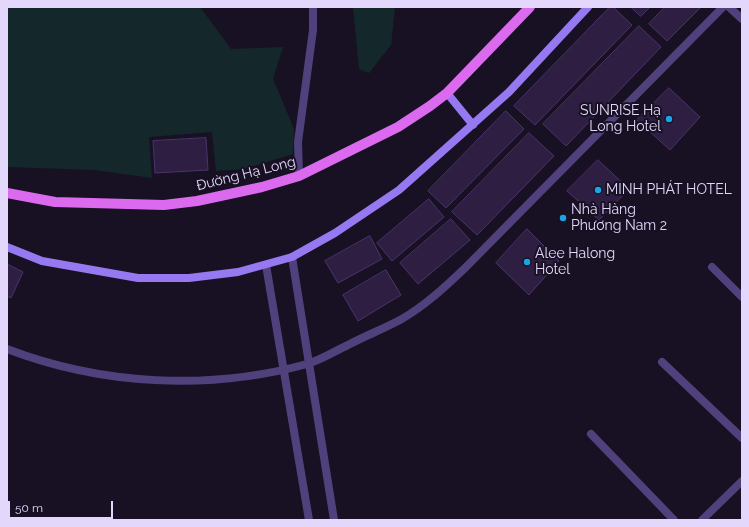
<!DOCTYPE html>
<html>
<head>
<meta charset="utf-8">
<style>
	body { margin:0 }
	#map { position:relative; width:749px; height:527px; overflow:hidden; background:#181123; font-family:Raleway,sans-serif }
	canvas { display:block }
	.frame { position:absolute; inset:0; border:8px solid #e3d7fb; pointer-events:none }
	.scale { position:absolute; left:8px; top:501px; width:105px; height:18px; box-sizing:border-box; border:2px solid #e3d7fb; border-top:0; padding-left:5px; font-size:12px; line-height:14px; white-space:nowrap; color:#e3d7fb; -webkit-text-stroke:3px #181123; paint-order:stroke }
</style>
</head>
<body>
<div id="map">
<canvas width="749" height="527"></canvas>
<div class="frame"></div>
<div class="scale">50 m</div>
</div>
<script>
const ctx = document.querySelector('canvas').getContext('2d');
ctx.lineJoin = 'round';
function fillPath(path, color) { ctx.fillStyle = color; ctx.fill(path, 'evenodd'); }
function strokePath(path, color, width, dash) { ctx.strokeStyle = color; ctx.lineWidth = width; ctx.lineCap = dash ? 'butt' : 'round'; ctx.setLineDash(dash || []); ctx.stroke(path); }
function label(font, color, halo, rows, align = 'center') {
  ctx.font = font + ' Raleway,sans-serif'; ctx.lineWidth = 4; ctx.setLineDash([]); ctx.textBaseline = 'middle'; ctx.strokeStyle = halo; ctx.fillStyle = color; for (const [text, x, y, turn = 0] of rows) {
    ctx.save(); ctx.translate(x, y); ctx.rotate((+turn || 0) * Math.PI / 180); ctx.textAlign = isNaN(turn) ? turn : align; if (halo) ctx.strokeText(text, 0, 0); ctx.fillText(text, 0, 0); ctx.restore();
  }
}
const green = new Path2D(`
	M7 7H200L231 49 283 47 273 79 294 129 293 154 244 169 216 171 212 132 149 137 152 178 95 170 7 167Z
	M353 7H395L391 45 369 73 359 69Z`);
const building = new Path2D(`
	M610 7H613L632 25 535 125 514 106Z
	M631 7H650L641 16Z
	M665 7H701L667 41 649 24Z
	M639 26 661 47 566 146 543 124Z
	M669 88 700 117 670 150 637 120Z
	M506 111 524 129 446 208 428 191Z
	M529 133 554 156 477 235 452 212Z
	M206 138 208 170 155 173 153 141Z
	M598 160 629 189 599 220 567 191Z
	M429 199 444 217 392 261 377 243Z
	M451 219 470 240 418 284 400 263Z
	M527 229 559 261 529 295 496 263Z
	M370 236 382 259 338 283 325 261Z
	M7 264 23 272 11 298 7 296Z
	M386 270 401 295 358 321 343 295Z`);
const lane = new Path2D(`
	M299 176 298 142 313 30V7`);
const street = new Path2D(`
	M729 7 742 19
	M292 257 334 520
	M266 265 309 520
	M712 267 742 297
	M7 349C101 385 209 391 307 364 321 360 335 351 348 345 365 336 383 329 400 320 425 306 446 286 466 267L723 7
	M662 362 742 438
	M591 434 674 520
	M702 520 742 481`);
const secondary = new Path2D(`
	M447 93 473 125
	M7 247 42 261 138 278H189L238 272 292 257 335 233 399 190 509 92 588 7`);
const primary = new Path2D(`
	M7 193 55 202 164 205 197 201 262 187 299 176 398 127 430 106 447 93 530 7`);
const markers = [
	[669,119,4,"#18a4e5"],
	[598,190,4,"#18a4e5"],
	[563,218,4,"#18a4e5"],
	[527,262,4,"#18a4e5"]
];
const poiNames = [
	["SUNRISE Hạ",661,111,"right"],
	["Long Hotel",661,127,"right"],
	["MINH PHÁT HOTEL",606,190],
	["Nhà Hàng",571,210],
	["Phương Nam 2",571,226],
	["Alee Halong",535,254],
	["Hotel",535,270]
];
const streetNames = [
	["Đường Hạ Long",246,174,-14]
];
fillPath(green, '#14282c');
fillPath(building, '#2e1f42');
strokePath(building, '#4b336b', 1);
strokePath(lane, '#50417d', 8);
strokePath(street, '#50417d', 8);
strokePath(secondary, '#9678f1', 8);
strokePath(primary, '#db6aef', 10);
for (const [x, y, r, color] of markers) { const dot = new Path2D(); dot.arc(x, y, r, 0, 2 * Math.PI); ctx.fillStyle = color; ctx.fill(dot); strokePath(dot, '#181123', 1.5); }
label('14px', '#e3d7fb', '#181123', poiNames, 'left');
label('14px', '#e3d7fb', '#181123', streetNames);
</script>
</body>
</html>
